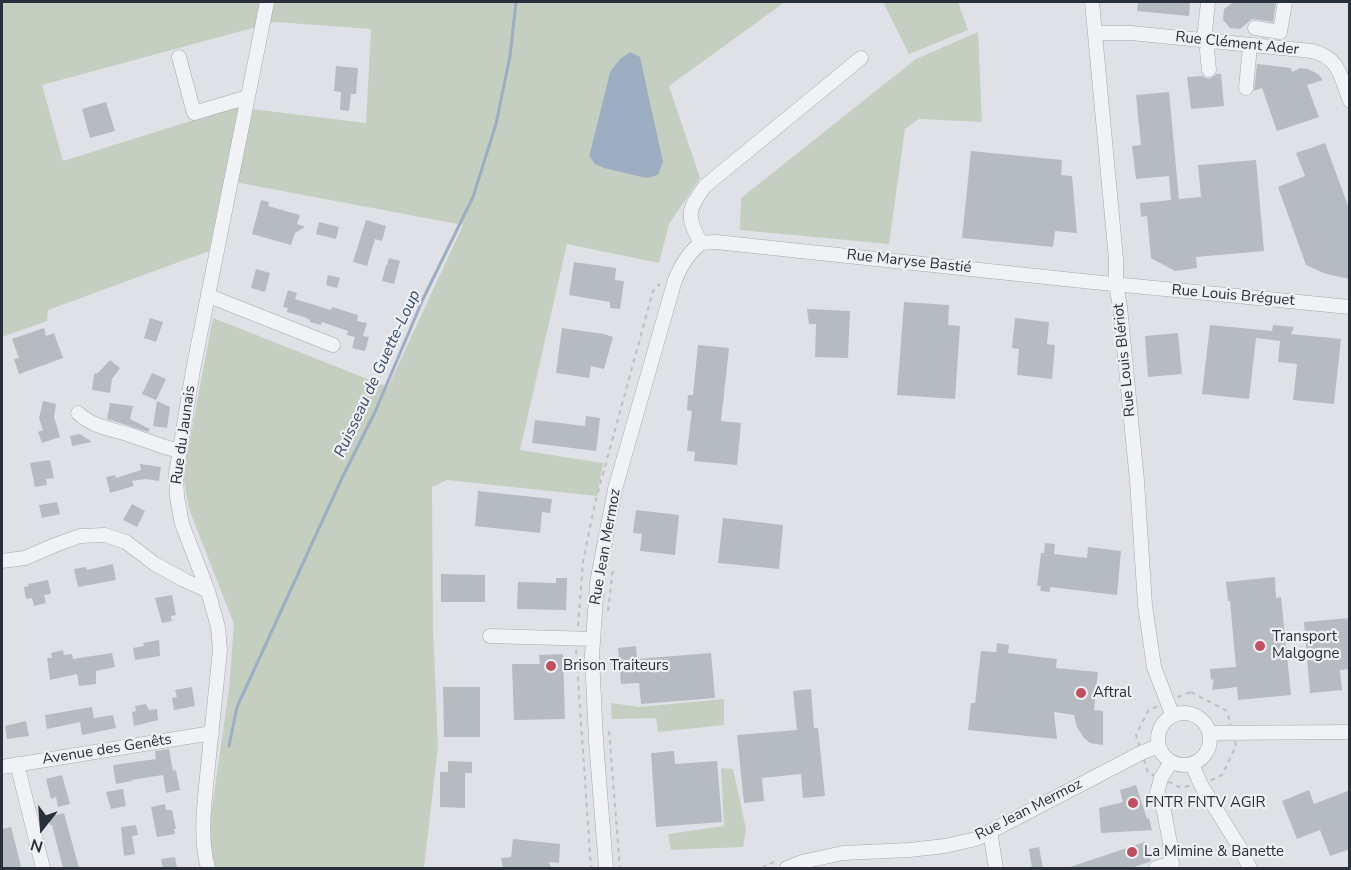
<!DOCTYPE html>
<html>
<head>
<meta charset="utf-8">
<style>
	body { margin:0 }
	#map { position:relative; width:1351px; height:870px; overflow:hidden; background:#dfe1e6; font-family:"Nunito Sans",sans-serif }
	canvas { display:block }
	.frame { position:absolute; inset:0; border:3px solid #292f3b; pointer-events:none }
	.north { position:absolute; left:12px; top:798px; width:60px; height:60px; -webkit-text-stroke:4px #eef0f4; paint-order:stroke; rotate:197deg; font-size:16px; font-weight:700; line-height:24px; text-align:center; color:#292f3b }
	.north::after { content:''; display:block; margin:auto; width:21px; height:27px; background:#292f3b; clip-path:polygon(50% 0,100% 100%,50% 72%,0 100%) }
</style>
</head>
<body>
<div id="map">
<canvas width="1351" height="870"></canvas>
<div class="frame"></div>
<div class="north">N</div>
</div>
<script>
const ctx = document.querySelector('canvas').getContext('2d');
ctx.lineJoin = 'round';
function fillPath(path, color) { ctx.fillStyle = color; ctx.fill(path, 'evenodd'); }
function strokePath(path, color, width, dash) { ctx.strokeStyle = color; ctx.lineWidth = width; ctx.lineCap = dash ? 'butt' : 'round'; ctx.setLineDash(dash || []); ctx.stroke(path); }
function label(font, color, halo, rows, align = 'center') {
  ctx.font = font + ' "Nunito Sans",sans-serif'; ctx.lineWidth = 4.5; ctx.setLineDash([]); ctx.textBaseline = 'middle'; ctx.strokeStyle = halo; ctx.fillStyle = color; for (const [text, x, y, turn = 0] of rows) {
    ctx.save(); ctx.translate(x, y); ctx.rotate((+turn || 0) * Math.PI / 180); ctx.textAlign = isNaN(turn) ? turn : align; if (halo) ctx.strokeText(text, 0, 0); ctx.fillText(text, 0, 0); ctx.restore();
  }
}
const green = new Path2D(`
	M2 2H785L669 86 700 178 669 224 659 263 567 244 520 450 603 463 597 496 447 480 432 487 433 626 438 746 424 868H215L209 847 211 815 229 689 234 624 189 509 183 475 213 318 388 387 463 225 224 180 209 251 48 310 47 321 2 337ZM275 22 371 29 366 123 235 107 63 161 42 85ZM610 72 595 164 589 155Z
	M883 2H958L968 30 909 54Z
	M978 32 982 122 919 119 905 129 889 244 740 230 741 198 916 59Z
	M724 699V725L658 732 656 718 612 719 611 703 639 707Z
	M721 768 733 769 746 829 743 847 671 850 668 834 724 826Z`);
const water = new Path2D(`
	M630 52 640 57 663 162 658 175 646 178 604 168 595 164 589 156 610 72 620 59Z`);
const stream = new Path2D(`
	M229 746 237 707 342 478 375 412 423 299 473 197 496 124 510 56 516 2`);
const building = new Path2D(`
	M1138 2H1190L1189 16 1137 11Z
	M1234 2H1276L1273 22 1252 19 1240 29 1230 28 1223 20 1224 9Z
	M1257 64 1291 68 1292 72 1300 68 1308 69 1318 74 1323 80 1307 85 1319 117 1277 131 1262 88 1254 91Z
	M336 66 358 68 356 94H351L349 111 340 110 341 92 334 91Z
	M1217 74H1221L1224 106 1191 109 1187 77 1202 76 1206 78 1210 79Z
	M1169 92 1179 199 1201 197 1198 165 1256 160 1264 251 1196 257 1197 268 1175 271 1151 258 1147 216 1141 217 1140 203 1171 200 1169 176 1136 179 1132 146 1141 145 1136 95Z
	M106 102 115 131 90 138 82 109Z
	M1325 143 1350 211V279L1326 274 1306 265 1278 187 1305 176 1296 153Z
	M971 151 1062 160 1061 175 1072 176 1077 233 1055 231 1053 247 962 238Z
	M261 200 269 202 268 206 300 215 297 224 305 227 295 233 291 245 252 234Z
	M366 220 386 226 382 241 375 239 367 266 353 262Z
	M319 222 339 227 336 239 316 234Z
	M389 258 400 261 394 284 382 281 386 265H387Z
	M574 262 616 268 615 280 624 281 620 309 610 308V302L569 295Z
	M256 269 270 273 265 292 251 288Z
	M328 275 340 278 337 288 326 285Z
	M288 290 297 293 295 299 331 310 332 307 358 315 357 321 367 323 363 336 369 337 365 351 352 348 355 337 347 335 348 331 322 322 321 325 310 322V320L304 317 287 312 288 308 283 307Z
	M904 302 949 305 948 325 960 326 955 399 897 395Z
	M807 309 850 311 848 358 815 357 816 324H809Z
	M150 318 163 322 156 342 144 338Z
	M1015 318 1049 322 1047 344 1055 345 1052 379 1017 375 1019 349 1012 348Z
	M1210 325 1272 331 1273 325 1294 327 1291 334 1341 339 1334 404 1293 400 1297 364 1278 362 1280 341 1256 338 1249 399 1202 394Z
	M44 328 46 336 54 333 63 358 19 374 14 359 19 358 12 339Z
	M562 328 604 334 613 337 604 369 591 366 589 378 556 373Z
	M1178 333 1182 374 1148 377 1145 336Z
	M698 345 729 348 721 421 741 423 737 465 694 461 695 452 687 451 692 411 687 410 688 395H693Z
	M110 360 120 368 112 379 110 393 92 390 94 374 98 373Z
	M152 373 166 379 156 400 142 394Z
	M43 401 56 404 54 417 60 437 42 443 38 432 43 430 39 418Z
	M157 401 170 407 167 428 153 426Z
	M110 403 133 406 130 419 150 429 148 432 107 419Z
	M586 416 600 418 596 451 532 443 535 420 585 426Z
	M80 434 92 442 72 446 70 436Z
	M50 460 54 478 46 479 47 485 35 487 30 463Z
	M140 464 161 467 159 481 146 479 132 481 134 486 110 493 106 477 115 475 116 478 141 470Z
	M478 491 552 499 550 513 542 512 540 533 475 526Z
	M57 502 60 514 42 518 39 505Z
	M132 504 145 511 137 527 123 520Z
	M636 510 679 515 675 555 640 551 642 534 633 533Z
	M723 518 783 525 779 569 718 563Z
	M1045 543 1055 544 1054 554 1087 558 1088 547 1121 551 1117 595 1050 587V592L1040 591 1041 586H1037L1041 553H1044Z
	M113 564 116 580 78 587 74 569 86 567 87 570Z
	M441 574 485 575V602H441Z
	M1275 577 1276 598 1281 597 1291 695 1238 700 1237 687 1212 690 1214 679 1211 680 1210 669 1236 667 1230 601H1228L1226 582Z
	M556 578H567L566 610 517 609 518 582 556 583Z
	M48 580 51 594 44 595 46 603 34 606 32 598 26 599 24 587 29 586 28 584Z
	M172 595 176 615 171 616 172 621 162 623 155 598Z
	M1350 618V669L1340 670 1342 690 1310 693 1304 622Z
	M159 640 160 656 135 660 133 648 144 646 143 643Z
	M997 643 1009 645 1008 653 1057 659 1056 668 1098 672 1094 710 1103 711V745L1090 743 1084 738 1077 727 1074 715 1054 712 1057 739 968 730 971 703H975L981 651 996 652Z
	M636 646 637 659 711 653 715 698 641 704 639 683 621 684 618 648Z
	M63 650 64 655 72 654 73 659 112 653 115 667 96 671V684L79 686 77 674 50 680 47 658H52L51 653Z
	M563 654 565 719 514 720 512 664H540L539 655Z
	M192 687 195 706 174 710 172 698 177 697 175 690Z
	M443 687H480V737H444Z
	M811 689 814 728H818L825 796 803 798 801 774 762 778 764 801 744 803 737 735 797 730 793 691Z
	M146 704 149 710 157 709 158 720 134 726 132 712 136 711 135 706Z
	M92 707 94 718 113 715 116 728 82 735 80 722 47 729 45 715Z
	M26 721 29 736 7 739 5 726Z
	M169 749 173 771 176 770 180 790 166 793 163 775 131 780 132 781 116 784 113 765 156 759 155 751Z
	M674 751 675 764 717 761 722 822 656 827 651 753Z
	M448 761 472 762V773H465V808L440 807V772H448Z
	M62 775 70 804 58 807 56 797 51 799 46 779Z
	M1136 785 1147 819 1149 818 1152 830 1101 833 1099 808 1123 802 1120 790Z
	M123 789 126 806 111 809 106 792Z
	M1309 790 1314 804 1350 790V849L1330 856 1320 830 1297 839 1282 801Z
	M165 804 166 810H172L176 829H174L175 834 157 837 151 807Z
	M64 813 79 868H63L52 825H50L48 817Z
	M136 825 138 835 132 836 135 854 124 856 121 827Z
	M11 827 19 858 21 868H2V829Z
	M513 839 560 844 559 863 549 862 551 868H503L501 858 511 857Z
	M1145 842 1151 861 1149 862 1131 868H1070V867Z
	M1039 847 1043 868H1032L1029 849Z
	M175 857 177 868H163L161 859Z`);
const path = new Path2D(`
	M608 611 613 569
	M578 626 583 562 595 503 653 291 660 284
	M576 650 591 868
	M1191 692 1227 711 1236 746 1222 775 1201 785 1179 787 1161 778 1148 773 1136 735 1148 711 1167 701Z
	M609 731 620 868
	M762 868 778 860`);
const minor = new Path2D(`
	M1092 2 1116 259V284L1120 307 1137 481 1145 605 1154 667 1172 714
	M1255 28 1280 32 1285 2
	M1095 33H1131L1312 51C1340 58 1340 76 1350 101
	M1204 40 1208 2
	M179 57 194 113 248 97
	M1209 70 1207 50 1210 42
	M1246 88 1250 46
	M701 243 716 242 744 245 1093 282 1350 307
	M701 243C686 216 687 211 705 186L861 58
	M208 294 214 298 333 345
	M78 413C93 427 111 429 130 435 146 440 162 447 179 451
	M2 561 25 558 55 545 80 536 105 535 126 542 155 564 184 580 208 591
	M490 636 593 639
	M1158 739a26 26 0 1 1 52 0a26 26 0 1 1-52 0Z
	M1210 733 1350 732
	M1171 762 1161 778 1157 793 1164 811 1170 843 1172 868
	M17 764 43 868
	M1192 764 1201 785 1240 848 1250 868
	M2 767 212 733
	M990 831 996 868
	M208 868C199 836 205 800 208 766 212 728 216 689 220 650L218 627 208 591 182 524 177 497 176 474 193 370 267 2
	M606 868 596 741 592 656 597 583 615 489 675 280C681 265 688 253 701 243
	M787 868 802 862 843 853 909 850 945 846 976 839 1141 753 1158 746
	M1156 868 1172 863`);
const markers = [
	[1260,646,6,"#bf505d"],
	[551,666,6,"#bf505d"],
	[1081,693,6,"#bf505d"],
	[1133,803,6,"#bf505d"],
	[1132,852,6,"#bf505d"]
];
const streetNames = [
	["Rue Clément Ader",1237,44,6],
	["Rue Maryse Bastié",909,262,6],
	["Rue Louis Bréguet",1233,296,5],
	["Rue Louis Blériot",1125,360,-96],
	["Rue du Jaunais",184,435,-82],
	["Rue Jean Mermoz",606,547,-80],
	["Avenue des Genêts",107,750,-9],
	["Rue Jean Mermoz",1029,810,-27]
];
const poiNames = [
	["Transport",1272,637],
	["Malgogne",1272,654],
	["Brison Traiteurs",563,666],
	["Aftral",1093,693],
	["FNTR FNTV AGIR",1145,803],
	["La Mimine & Banette",1144,852]
];
const waterNames = [
	["Ruisseau de Guette-Loup",378,374,-65]
];
fillPath(green, '#c4cfc1');
fillPath(water, '#9daec3');
strokePath(stream, '#9daec3', 3);
fillPath(building, '#b6bbc2');
strokePath(minor, '#a5a8af', 15);
strokePath(path, '#bdbfc5', 2, [4.5, 4.5]);
strokePath(minor, '#f1f2f5', 14);
for (const [x, y, r, color] of markers) { const dot = new Path2D(); dot.arc(x, y, r, 0, 2 * Math.PI); ctx.fillStyle = color; ctx.fill(dot); strokePath(dot, '#eef0f4', 2); }
label('15px', '#292f3b', '#eef0f4', streetNames);
label('15px', '#292f3b', '#eef0f4', poiNames, 'left');
label('italic 16px', '#384d6b', '#eef0f4', waterNames);
</script>
</body>
</html>
